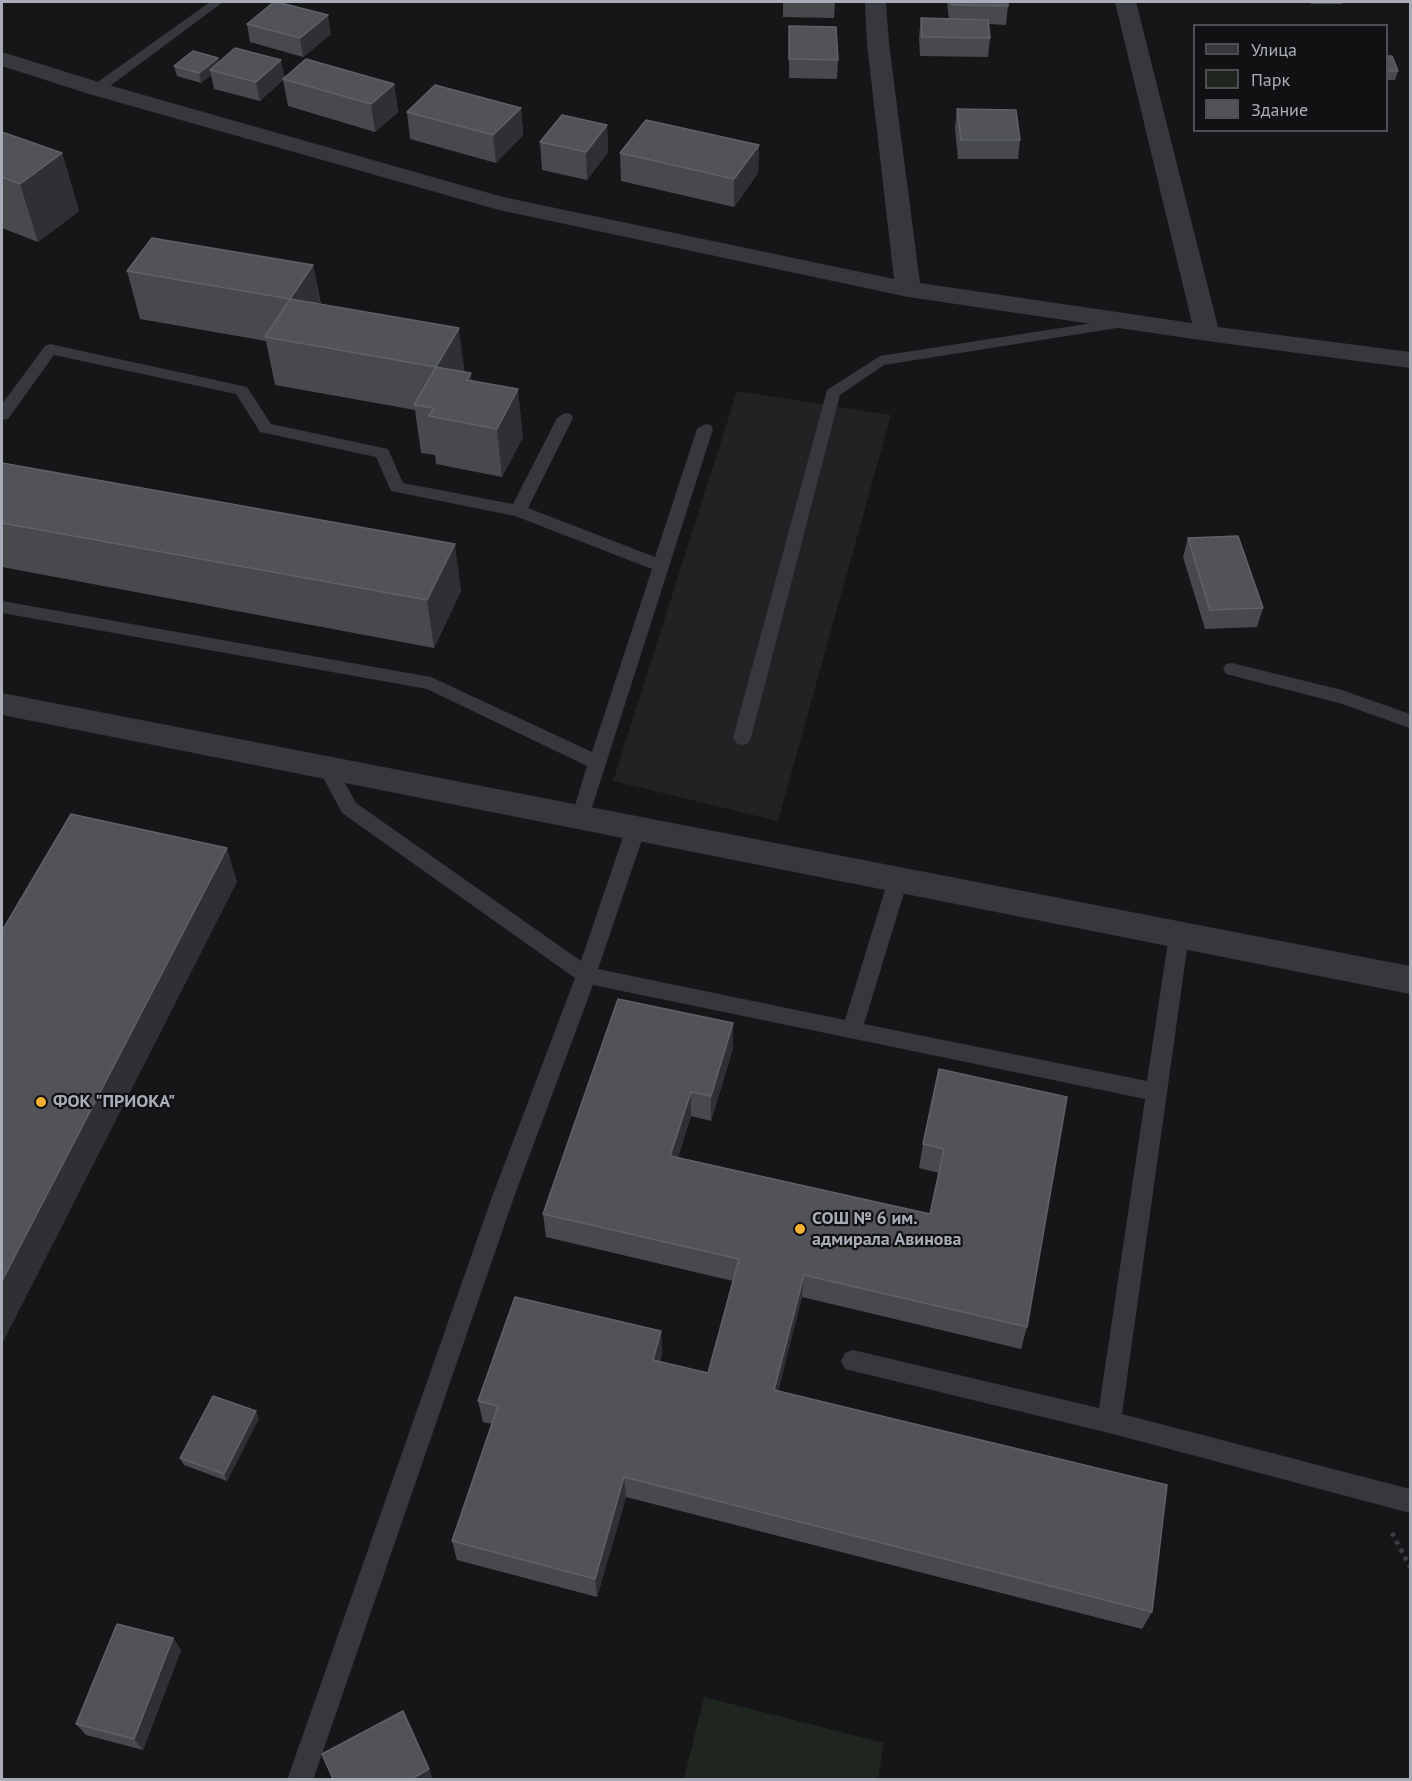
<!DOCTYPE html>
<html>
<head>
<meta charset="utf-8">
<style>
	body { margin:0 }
	#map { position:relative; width:1412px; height:1781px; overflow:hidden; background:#161618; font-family:"PT Sans",sans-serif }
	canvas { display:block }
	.frame { position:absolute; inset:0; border:3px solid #a8adb8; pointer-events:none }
	.legend { position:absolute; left:1193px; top:24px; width:195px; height:108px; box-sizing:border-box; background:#111113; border:2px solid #4d4f55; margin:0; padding:8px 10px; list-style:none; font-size:18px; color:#a8adb8 }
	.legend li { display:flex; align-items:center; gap:12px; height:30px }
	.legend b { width:30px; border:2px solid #4d4f55 }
</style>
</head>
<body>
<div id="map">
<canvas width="1412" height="1781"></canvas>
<div class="frame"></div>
<ul class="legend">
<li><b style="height:8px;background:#37383d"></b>Улица</li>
<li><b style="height:16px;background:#1e261f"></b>Парк</li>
<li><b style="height:16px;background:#525359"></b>Здание</li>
</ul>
</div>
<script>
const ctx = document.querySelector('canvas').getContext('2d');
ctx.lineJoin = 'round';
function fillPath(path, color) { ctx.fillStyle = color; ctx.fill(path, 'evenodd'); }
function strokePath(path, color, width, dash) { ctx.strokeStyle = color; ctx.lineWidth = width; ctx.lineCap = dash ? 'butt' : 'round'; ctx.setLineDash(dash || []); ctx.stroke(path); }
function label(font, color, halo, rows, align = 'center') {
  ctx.font = font + ' "PT Sans",sans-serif'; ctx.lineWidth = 4.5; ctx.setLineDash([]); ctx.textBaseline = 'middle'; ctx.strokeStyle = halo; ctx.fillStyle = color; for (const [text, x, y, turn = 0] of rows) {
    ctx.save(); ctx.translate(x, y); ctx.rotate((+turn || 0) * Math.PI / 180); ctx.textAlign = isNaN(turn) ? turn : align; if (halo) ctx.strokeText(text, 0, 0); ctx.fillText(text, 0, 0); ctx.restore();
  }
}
const built = new Path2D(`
	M737 391 891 415 778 821 613 781Z`);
const green = new Path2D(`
	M704 1697 884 1743 878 1779H684Z`);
const path = new Path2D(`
	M1392 1533 1410 1567`);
const service = new Path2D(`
	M210 2H223L102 92H92L90 89 92 86Z
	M1131 317 1136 319 1139 322 1136 325 884 365 840 395 751 738 748 743 742 745 736 743 733 738 827 390 880 356Z
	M50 344 247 387 271 424 388 449 403 483 513 504 557 418 565 413 571 414 573 418 528 508 655 557 697 429 705 424 711 425 713 429 587 823 580 825 573 823 571 818 587 766 427 689 2 613V601L431 677 592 752 652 569 515 516 391 491 376 457 260 432 236 394 54 355 8 419 2 420V404L45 346Z
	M1232 663 1342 690 1410 714V728L1339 703 1226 674 1223 669 1226 664Z
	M327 761 334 763 356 803 581 961 626 828 629 823 636 821 643 823 646 828 598 969 845 1020 888 880 891 875 898 872 905 875 908 880 864 1024 1147 1081 1169 935 1172 929 1179 927 1186 929 1189 935 1122 1414 1410 1489V1513L1109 1433 845 1369 841 1361 845 1353 853 1350 1099 1408 1145 1099 593 985 514 1197 313 1780H287L492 1197 575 978 342 813 318 768 320 763Z`);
const minor = new Path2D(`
	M865 2H886L889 44 920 283 1192 323 1115 2H1136L1218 327 1410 352V368L1207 341 908 297 499 210 89 94 2 66V52L105 84 503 197 894 279 867 44Z
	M2 693 1410 966V994L2 715Z`);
const wall = new Path2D(`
	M783 2H835L834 18 783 17Z
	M947 2H1008V6L1006 25 989 24 990 38 988 57 920 56 919 37 921 18 949 19Z
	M1310 2H1343L1342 4H1311Z
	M247 24 331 34 303 57 250 42Z
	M789 26 838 60 837 79 789 78Z
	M1386 56 1398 71 1395 80H1386Z
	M219 63 284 77 394 84 398 112 375 132 288 106 283 80 260 101 214 89 211 75 201 83 177 76 174 66Z
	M521 108 523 135 496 163 410 139 407 112Z
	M957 109 1020 140 1018 159H958L955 128Z
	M607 125 608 152 587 180 542 170 540 142Z
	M2 132 62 153 79 211 38 242 2 228Z
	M759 145 758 173 734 207 621 181 620 153Z
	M313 265 321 304 464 372 523 437 502 477 436 464 435 455 421 453 415 410 275 385 266 341 140 319 127 271Z
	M2 463 461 591 434 648 2 567Z
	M1188 538 1263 608 1257 627 1205 629 1183 557Z
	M733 1023V1048L711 1121 691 1116 678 1157 930 1214 939 1173 919 1168 923 1144 939 1069 1027 1327 1021 1349 802 1297 778 1391 1152 1612 1142 1629 626 1497 597 1597 457 1560 452 1541 492 1424 483 1422 478 1401 661 1331 662 1353 660 1362 708 1373 733 1281 546 1237 543 1214Z
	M259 1418 227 1481 184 1465 180 1458Z
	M173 1638 181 1650 143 1750 86 1735 76 1724Z`);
const shadedWall = new Path2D(`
	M328 15 331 34 303 57 300 38Z
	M218 58 220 68 210 70 211 75 201 83 199 73Z
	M281 60 285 78 283 79V80L260 101 256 82Z
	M394 84 398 112 375 132 371 104Z
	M521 108 523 135 496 163 493 135Z
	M607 125 608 152 587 180 586 152Z
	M759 145 758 173 734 207V179Z
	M62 153 79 211 38 242 20 184Z
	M313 265 322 313 290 299Z
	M459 328 465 376 436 367Z
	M471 373 476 421 467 380Z
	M518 389 523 437 502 477 497 429Z
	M455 544 461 591 434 648 427 600Z
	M227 848 237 882 2 1344V1281Z
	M733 1023V1048L711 1121V1096Z
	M691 1092V1116L671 1180 670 1156Z
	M804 1275 802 1297 773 1411 774 1390Z
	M661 1331 662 1353 654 1382 653 1360Z
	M256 1411 259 1418 227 1481 224 1474Z
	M624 1477 626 1497 597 1597 595 1579Z
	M173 1638 181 1650 143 1750 134 1739Z
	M429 1769 433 1779H411Z`);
const building = new Path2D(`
	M274 2H277L328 15 300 38 247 24Z
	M951 2H1008V6L952 5Z
	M921 18 988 20 990 38 922 37Z
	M789 26 836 27 838 60 789 59Z
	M235 48 281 60 256 82 210 70Z
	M193 51 218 58 199 73 174 66Z
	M1386 56H1392L1398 71H1386Z
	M306 59 394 84 371 104 283 79Z
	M435 85 521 108 493 135 407 112Z
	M957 109 1016 110 1020 140H961Z
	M562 115 607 125 586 152 540 142Z
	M646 120 759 145 734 179 620 153Z
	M2 132 62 153 20 184 2 177Z
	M152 238 313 265 290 299 127 271Z
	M290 299 459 328 436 367 265 337Z
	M436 367 471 373 467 380 518 389 497 429 429 416 434 408 414 405Z
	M2 463 455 544 427 600 2 523Z
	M1238 536 1263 608 1210 610 1188 538Z
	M71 814 227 848 2 1281V931Z
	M618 999 733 1023 711 1096 691 1092 670 1156 930 1214 944 1149 923 1144 939 1069 1067 1097 1027 1327 804 1275 774 1390 1167 1485 1152 1612 624 1477 595 1579 452 1541 498 1406 478 1401 515 1297 661 1331 653 1360 708 1373 739 1259 543 1214Z
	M213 1396 256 1411 224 1474 180 1458Z
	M117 1624 173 1638 134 1739 76 1724Z
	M403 1711 429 1769 411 1779H333L322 1754Z`);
const markers = [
	[41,1102,6,"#f2b134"],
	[800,1229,6,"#f2b134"]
];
const poiNames = [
	["ФОК \"ПРИОКА\"",53,1102],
	["СОШ № 6 им.",812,1219],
	["адмирала Авинова",812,1240]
];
fillPath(built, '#222225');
fillPath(green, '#1e261f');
strokePath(path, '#3d3f44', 4.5, [4, 5]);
fillPath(service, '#37383d');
fillPath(minor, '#37383d');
fillPath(wall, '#47494d');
fillPath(shadedWall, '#2f3033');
fillPath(building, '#525359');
strokePath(building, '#5f6168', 1.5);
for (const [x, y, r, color] of markers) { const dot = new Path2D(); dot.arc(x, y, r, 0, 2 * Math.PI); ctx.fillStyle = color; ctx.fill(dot); strokePath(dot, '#111113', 2); }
label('bold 18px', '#a8adb8', '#111113', poiNames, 'left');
</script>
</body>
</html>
